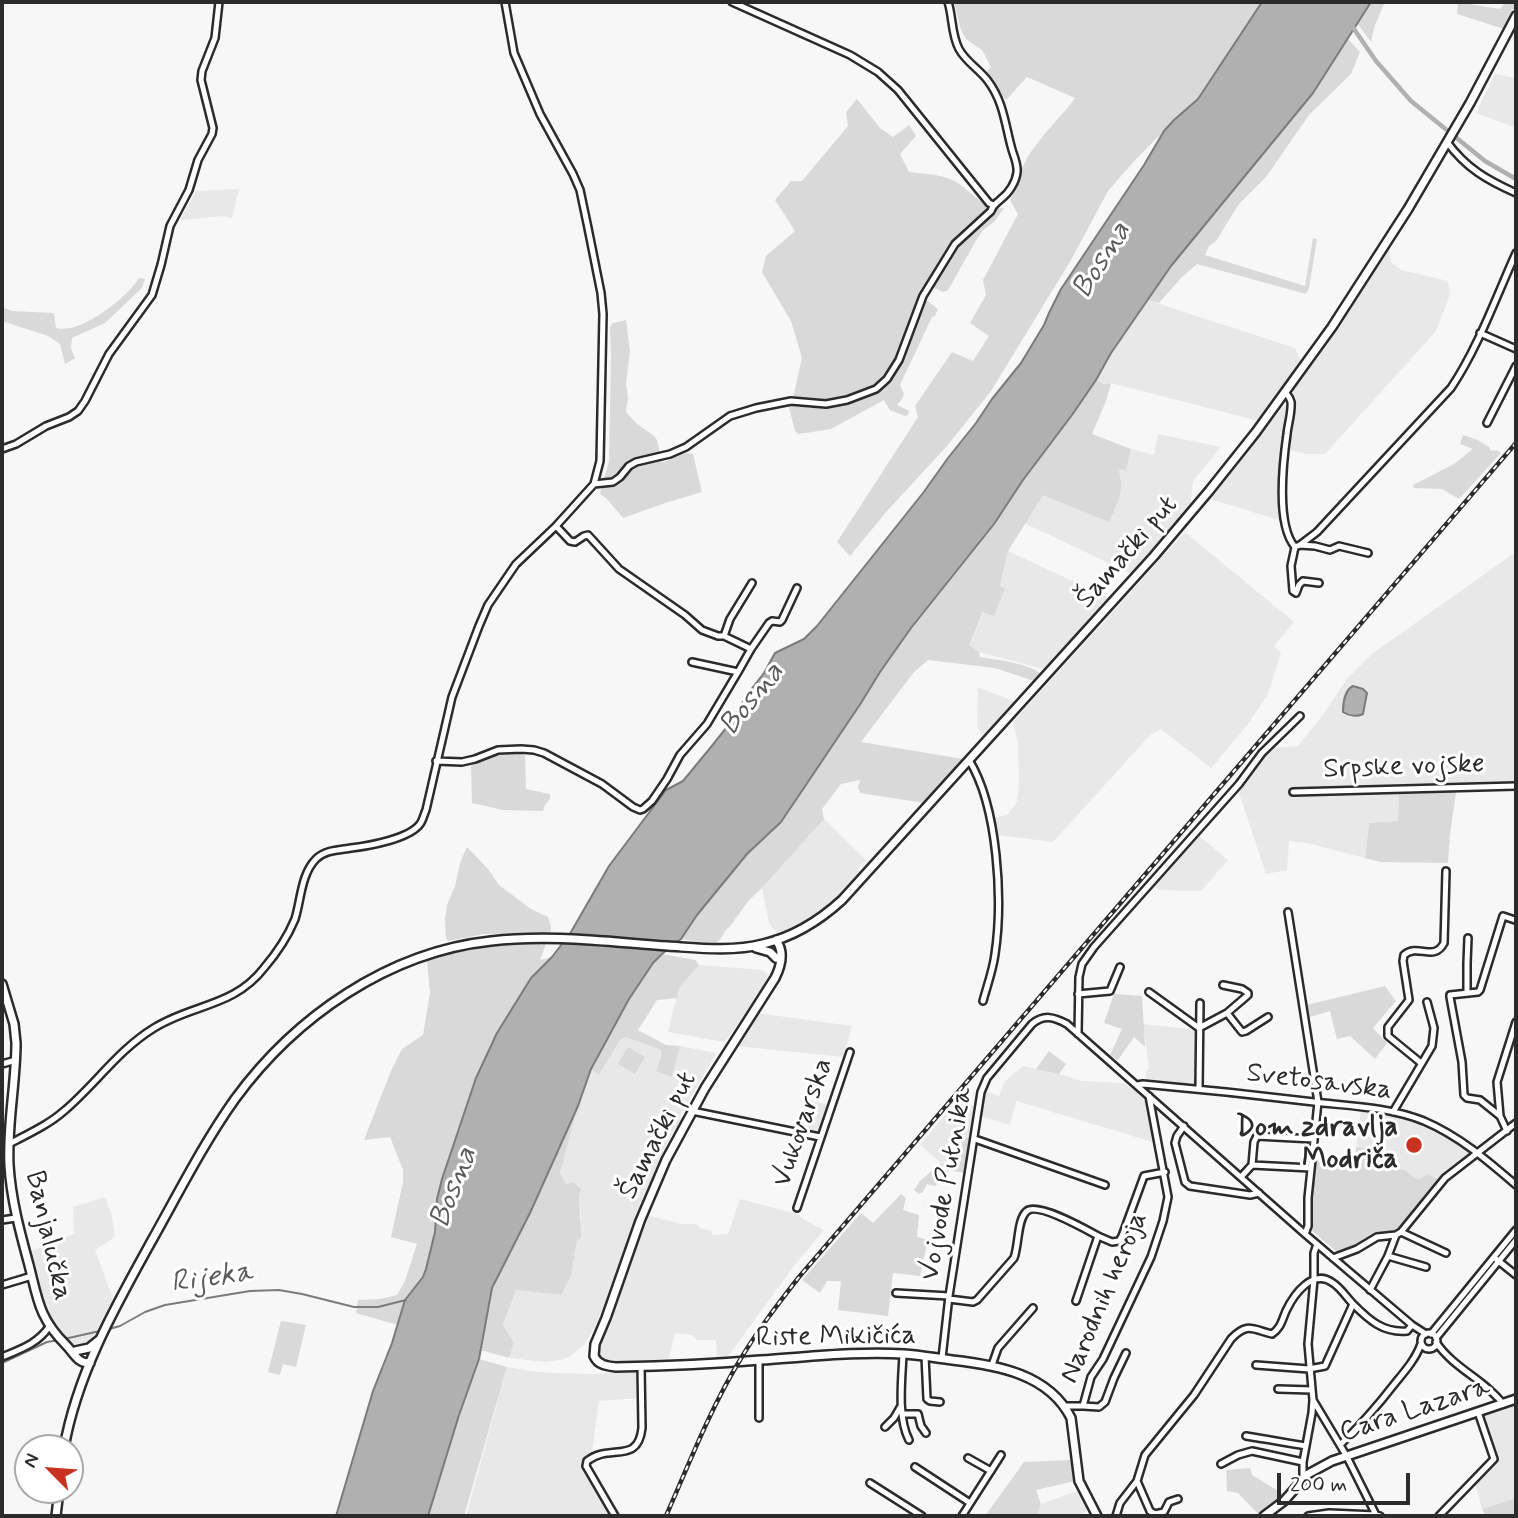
<!DOCTYPE html>
<html>
<head>
<meta charset="utf-8">
<style>
	body { margin:0 }
	#map { position:relative; width:1518px; height:1518px; overflow:hidden; background:#f7f7f7; font-family:Mynerve,sans-serif }
	canvas { display:block }
	.frame { position:absolute; inset:0; border:4px solid #2b2b2b; pointer-events:none }
	.north { position:absolute; left:14px; top:1434px; width:70px; height:70px; box-sizing:border-box; background:#fff; border:2px solid #aaa; border-radius:50%; rotate:295deg; font-size:19px; font-weight:700; line-height:28px; text-align:center; color:#2b2b2b }
	.north::after { content:''; display:block; margin:auto; width:24px; height:32px; background:#c8321e; clip-path:polygon(50% 0,100% 100%,50% 72%,0 100%) }
	.scale { position:absolute; left:1277px; top:1473px; width:133px; height:32px; box-sizing:border-box; border:4px solid #2b2b2b; border-top:0; padding-left:9px; font-size:21px; line-height:24px; white-space:nowrap; color:#2b2b2b; -webkit-text-stroke:5px #fff; paint-order:stroke }
</style>
</head>
<body>
<div id="map">
<canvas width="1518" height="1518"></canvas>
<div class="frame"></div>
<div class="north">N</div>
<div class="scale">200 m</div>
</div>
<script>
const ctx = document.querySelector('canvas').getContext('2d');
ctx.lineJoin = 'round';
function fillPath(path, color) { ctx.fillStyle = color; ctx.fill(path, 'evenodd'); }
function strokePath(path, color, width, dash) { ctx.strokeStyle = color; ctx.lineWidth = width; ctx.lineCap = dash ? 'butt' : 'round'; ctx.setLineDash(dash || []); ctx.stroke(path); }
function label(font, color, halo, rows, align = 'center') {
  ctx.font = font + ' Mynerve,sans-serif'; ctx.lineWidth = 6; ctx.setLineDash([]); ctx.textBaseline = 'middle'; ctx.strokeStyle = halo; ctx.fillStyle = color; for (const [text, x, y, turn = 0] of rows) {
    ctx.save(); ctx.translate(x, y); ctx.rotate((+turn || 0) * Math.PI / 180); ctx.textAlign = isNaN(turn) ? turn : align; if (halo) ctx.strokeText(text, 0, 0); ctx.fillText(text, 0, 0); ctx.restore();
  }
}
const built = new Path2D(`
	M1495 74 1516 78V128L1476 113Z
	M239 189 232 218 223 216 180 220 196 191Z
	M1389 247 1391 262 1401 270 1448 281 1450 294 1436 331 1325 454H1307L1290 450 1296 401 1291 391 1323 350Z
	M1147 300 1295 348 1301 361 1259 421 1111 383 1104 384 1096 380 1111 353Z
	M1284 405 1288 406 1281 454 1282 521 1210 499Z
	M1158 434 1221 447 1193 481 1190 508 1132 574 1024 523 1043 494 1048 496 1121 482 1118 473 1119 469H1126L1131 449 1154 455Z
	M1185 532 1294 622 1274 646 1281 653 1268 694 1248 724 1211 768 1161 729 1150 735 1053 842 998 835 994 818 1007 815 1017 802 1019 784 1018 743 1013 722Z
	M1008 551 1109 598 1044 669 979 652 969 645 984 612 994 615 1005 589 1000 587Z
	M1516 552V784L1400 786 1399 821 1369 823 1365 858 1307 843 1289 841 1287 870 1266 874 1238 790 1270 748 1298 746 1322 716 1347 679 1373 653Z
	M978 687 1015 702 986 734 982 735 977 727Z
	M824 819 866 860 858 869 861 874 840 895 810 918 779 934 777 933 769 923 762 888Z
	M1198 835 1228 860 1201 891 1158 890 1154 886Z
	M699 965 763 970 768 975 764 986 725 1042 668 1032 679 988Z
	M757 1013 852 1026 843 1057 737 1046Z
	M1143 1024 1197 1030 1195 1084 1146 1080V1071L1149 1068Z
	M626 1037 661 1050 658 1064 672 1076 680 1046 716 1053 680 1116 682 1118 675 1134 672 1133 642 1199 606 1300 596 1324 585 1344 570 1356 560 1360 544 1362 509 1358 514 1343 503 1326 516 1290 561 1295 571 1276 581 1217 579 1195 566 1184 560 1173 578 1106 591 1069 599 1075 620 1040Z
	M1023 1066 1059 1074 1082 1081 1123 1083 1144 1096 1147 1100 1156 1143 1016 1101 1010 1125 980 1116 984 1091 999 1096 1004 1082Z
	M961 1096 973 1107 970 1138H966L944 1165 920 1145Z
	M805 1100 827 1104 818 1134 798 1129Z
	M1361 1110 1386 1113 1426 1126 1451 1139 1471 1154 1452 1168 1440 1180 1427 1174 1419 1179 1415 1178 1405 1170 1373 1165 1374 1149 1356 1147Z
	M105 1197 112 1216 115 1237 95 1250 113 1299 91 1341 82 1347H74L57 1333 48 1317 29 1252 74 1234 73 1207Z
	M740 1199 797 1214 803 1219 824 1230 794 1266 726 1359H717L716 1340H697L692 1335 675 1333 668 1361 609 1363 601 1359 596 1350 646 1215 682 1224H696L700 1228 711 1231 712 1235 728 1234Z
	M507 1367 531 1371 553 1373 593 1374 639 1371 640 1398 599 1401 592 1453 591 1465 622 1516H466Z
	M1516 1402V1469L1515 1470 1516 1476V1498L1482 1509 1475 1483 1497 1460 1481 1415Z
	M1080 1490 1089 1510 1074 1516H1042L1038 1513 1041 1504Z`);
const green = new Path2D(`
	M954 2H1262L1198 99 1170 123 1164 131 1135 160 1108 191 1071 260 991 391 947 446 887 511 850 556 837 542 918 417 915 406 952 352 973 361 989 336 970 323 986 295 983 280 1018 214 1010 200C1017 182 1023 160 1036 145 1048 128 1063 115 1075 98L1027 77 1006 100 986 73 991 67 982 50 966 39 961 30Z
	M1371 2H1385L1375 25 1371 42 1357 23Z
	M1458 2 1500 9 1505 2H1516V5L1504 29 1457 14Z
	M1348 39 1360 52 1351 74 1309 115 1266 177 1239 204 1216 241 1209 246 1205 255 1305 286 1313 238 1317 239 1309 288 1306 294 1197 264 1181 278 1159 303 1147 300 1178 256 1234 190 1313 93Z
	M857 99 880 128 893 137 909 125 916 136 900 154 909 172C922 174 940 174 952 180 971 188 981 211 1004 208L994 222 983 230 977 239 948 290 943 292 933 287 926 300 938 309 935 316 932 317 900 385 904 394 902 399 897 405 909 411 908 415 905 416 890 410 884 400 831 429 799 434 795 431 789 407 794 394 802 358 791 321 762 272 766 256 795 231 775 200 791 181H802L848 126 846 112Z
	M139 278 145 279 142 288 105 323 72 338 71 348 75 358 65 364 60 344 48 336 2 321V307L12 311 54 313 56 328C80 335 127 298 139 278Z
	M626 320 630 351 626 383 628 398 626 412 637 424 654 436 657 440 662 463 686 453 693 454 702 492 665 503 623 518 606 498 600 494 609 461 611 356 610 327 613 323Z
	M1096 380 1104 384 1111 383 1106 401 1092 434 1131 449 1126 470 1119 469C1119 473 1120 477 1121 481 1123 495 1114 510 1109 522L1043 495 1008 551 1000 586 1005 589 994 616 983 612 969 645 979 652 980 657C997 660 1028 663 1041 674L1034 681 995 668 928 660 914 672 861 742 963 759 924 803 860 793 858 787 860 780 841 784 822 809 824 819 762 888 749 900 731 925 725 931 720 940 716 943 700 942 681 939 697 915 747 854 781 822 861 703 880 672 911 628 994 524 1023 480 1072 415Z
	M1463 435 1478 440 1489 447 1491 451 1497 450 1501 453 1459 499 1442 489 1414 488 1413 485 1454 464 1473 449 1460 444Z
	M516 753 525 755 526 789 550 794V799L545 805 543 811 503 810 472 803 471 765 494 756Z
	M1456 792 1450 834 1448 863 1380 862 1365 858 1369 823 1398 821 1399 794Z
	M467 847 488 869 499 885 531 909 548 917 551 926V933L484 934 448 941 446 938 445 919 447 905 455 886 460 863Z
	M521 944H546L540 960 552 957 531 978 454 1141 437 1199 435 1232 426 1269 423 1277 405 1300 398 1325 356 1313 358 1300 380 1299 397 1295 405 1281 417 1244 391 1237 403 1182V1170L390 1137 364 1140 391 1071 402 1049 423 1035 430 993 427 960C458 950 488 946 521 944Z
	M662 954 695 960 699 965 679 988 677 998 657 1000 638 1030 666 1045 680 1046 672 1077 656 1071 661 1055V1050L626 1037 620 1040 599 1075 591 1069C612 1030 631 987 662 954Z
	M1385 986 1396 1001 1373 1028 1387 1043 1375 1059 1350 1036 1337 1039 1330 1011 1310 1017 1307 1005Z
	M1114 994 1142 996 1145 1047 1134 1037 1118 1060 1110 1055 1122 1029 1104 1023Z
	M628 1047 645 1057 635 1074 618 1064Z
	M1049 1051 1066 1064 1059 1074 1036 1069Z
	M578 1106 560 1173 566 1184 573 1182 581 1189 579 1195 581 1238 577 1241 571 1276 561 1295 516 1290 503 1325 514 1343 509 1358 481 1350 492 1288 530 1213Z
	M966 1138H970L964 1173 949 1170 946 1181 939 1179 936 1186 927 1184 923 1192 919 1194 914 1190 920 1181 941 1163 944 1165Z
	M1356 1147 1375 1149 1373 1165 1405 1170 1415 1178 1420 1179 1427 1174 1440 1180 1402 1226C1393 1234 1384 1231 1374 1235 1361 1240 1351 1251 1337 1252L1310 1229 1308 1200 1313 1160 1355 1163Z
	M901 1194 906 1198 903 1210 919 1215 917 1237 928 1240 920 1276 893 1273 888 1316 838 1310 841 1281H827L820 1293 802 1280 861 1213 873 1223Z
	M281 1321 306 1325 296 1367 283 1364 280 1375 268 1372Z
	M479 1359 507 1367 464 1516H428L459 1415Z
	M1072 1460 1075 1481 1036 1490 1041 1504 1038 1513 1042 1516H985L1024 1462Z
	M1250 1468 1252 1475 1283 1494 1258 1514 1238 1493 1227 1491 1226 1470Z
	M1516 1498V1516H1483L1485 1515 1482 1509Z`);
const water = new Path2D(`
	M1262 2H1371L1313 93 1171 266 1111 353 1096 380 1072 415 1023 480 994 524 911 628 880 672 861 703 781 822 747 854 697 915 681 939 662 954 653 963 629 999 591 1069 578 1106 530 1213 492 1288 479 1359 459 1415 428 1516H336L373 1391 392 1343 405 1300 423 1277 426 1269 435 1232 437 1199 442 1179 476 1078 497 1033 531 978 552 957 571 932 609 866 666 790 683 781 711 747 734 718 746 696 764 673 775 653 804 639 817 626 923 493 948 458 976 423 992 399 1021 363 1044 325 1049 313 1061 289 1144 165 1164 131 1174 120 1198 99Z
	M1353 686 1363 689 1367 693 1363 714C1357 717 1349 716 1343 712 1343 703 1345 690 1353 686Z`);
const stream = new Path2D(`
	M109 1329 120 1326 145 1312 165 1305 250 1291 279 1290 302 1294 354 1307H378L406 1300
	M64 1339 100 1331
	M2 1363 47 1342 59 1340`);
const canal = new Path2D(`
	M1352 26 1376 61 1411 101 1485 161 1516 179`);
const minor = new Path2D(`
	M732 2 850 55 878 72 898 90 989 203 993 205
	M1447 142C1466 168 1487 180 1516 193
	M1480 333 1516 349
	M1285 392C1288 396 1290 397 1291 402 1292 412 1288 424 1287 434 1283 462 1276 525 1295 547L1291 566 1293 591 1296 593 1299 585 1303 581 1319 583
	M1487 423 1516 366
	M2 449 16 444 46 426 69 417 78 411 85 401 109 354 152 295 161 265 170 226 189 190 198 160 212 134 213 128 201 80 202 71 215 38 219 2
	M594 484 613 482 620 477 629 466 636 462 670 454 686 447 730 416 756 408 791 401 826 404 847 400 876 389 887 379 899 360 923 296 955 244 991 211C993 204 996 204 1001 199 1009 193 1016 182 1017 172 1018 163 1013 155 1011 146 1005 123 1003 101 988 81 979 69 966 62 959 49 951 34 953 17 948 2
	M556 526 570 541 575 542 584 536 588 535 619 569 685 615 702 630 718 636H724
	M1300 545 1315 546 1330 550 1339 546 1368 553
	M1295 547 1300 545 1317 532 1451 388C1478 348 1496 297 1516 253
	M751 649 724 636 730 619 752 583
	M692 662 738 672 751 649 769 623 772 621 780 622 782 620 797 588
	M969 760C998 807 1003 900 995 954 993 970 987 986 983 1001
	M436 761 462 762 475 759 498 750 521 749 534 750 544 753 602 784 633 807 640 810 643 809 652 801 667 779 680 755 707 724 738 672
	M1293 792 1516 786
	M1288 912 1318 1102 1308 1198V1226L1305 1234
	M1149 992 1199 1028 1227 1013 1248 995V993L1242 989 1223 985
	M1467 993V963L1468 938
	M1078 994 1110 991 1120 967
	M1227 1013 1242 1032 1246 1031 1268 1017
	M1078 1034 1079 977 1082 964 1094 947 1239 784 1262 753 1300 716
	M1421 1063 1388 1036V1027L1409 1000 1403 961 1404 955C1418 943 1434 962 1444 943L1446 871
	M2 1064 16 1060
	M1137 1085 1143 1084C1200 1089 1257 1095 1314 1102 1350 1106 1389 1107 1424 1121 1459 1136 1487 1160 1516 1185
	M1199 1089 1200 1003
	M692 1111 820 1137
	M1393 1112 1432 1046 1434 1028 1427 1002
	M1500 1116 1480 1100 1467 1098 1464 1095 1462 1062 1450 997V995L1478 992 1480 990 1503 916 1515 920
	M1184 1126 1177 1136 1175 1143 1185 1182 1190 1186 1250 1195 1259 1193
	M1507 1131 1500 1116 1497 1082 1516 1022
	M975 1139 1105 1185
	M9 1144C28 1134 48 1125 64 1111 95 1085 118 1050 154 1028 192 1004 234 1007 264 968 276 954 288 936 295 919 301 900 301 874 316 859 325 850 338 850 351 848 368 846 409 839 420 824 423 820 424 814 426 810L452 697 479 626 488 605 516 564 556 526 594 484 600 461 603 314 601 293 588 228 580 190 573 174 540 114 514 53 505 2
	M1252 1165 1311 1168
	M1241 1177 1252 1165 1254 1142 1257 1136 1313 1139
	M797 1208 850 1052
	M2 1220 16 1218
	M1401 1232 1446 1253
	M1396 1235 1388 1256 1426 1267
	M1098 1236 1112 1242 1119 1241 1122 1236 1144 1176 1165 1172
	M1333 1258 1357 1249 1377 1237 1396 1235 1401 1232 1445 1178 1516 1123
	M1496 1259 1516 1275
	M2 1285 32 1276
	M1370 1290 1388 1256
	M896 1293 949 1296
	M949 1299 973 1302 977 1300 1014 1258C1019 1245 1017 1219 1027 1211 1038 1202 1087 1230 1098 1236L1076 1301
	M1353 1304C1369 1320 1383 1333 1407 1331L1412 1325
	M1421 1341a8 8 0 1 1 16 0a8 8 0 1 1-16 0Z
	M1431 1334 1516 1230
	M1436 1338 1516 1240
	M1436 1342C1453 1368 1485 1380 1503 1404
	M903 1354C902 1379 897 1417 909 1440
	M925 1356 927 1399 930 1401 940 1402
	M2 1357C21 1349 37 1344 49 1327
	M942 1358 949 1296 981 1092 987 1078 1032 1024C1044 1014 1054 1017 1067 1024L1305 1234 1412 1325 1426 1334
	M992 1365 998 1348 1033 1308
	M1278 1389 1312 1390
	M1313 1400 1346 1455 1376 1515 1380 1516
	M1064 1406H1083L1091 1377 1103 1359 1151 1257 1163 1221 1168 1197 1149 1096
	M1083 1406 1099 1407 1105 1402 1114 1378 1126 1353
	M903 1414H918L921 1426 926 1433
	M759 1418V1361
	M885 1427 894 1418 901 1406
	M1246 1436C1267 1439 1286 1443 1306 1446
	M1340 1445C1361 1425 1379 1404 1396 1382 1406 1370 1416 1358 1421 1344
	M968 1458 991 1471
	M1221 1464 1238 1455 1252 1451 1303 1462
	M915 1467 970 1503
	M1303 1480V1462L1312 1413 1313 1400 1308 1344 1314 1279V1253L1317 1244
	M1137 1481 1150 1511 1155 1514 1164 1512 1169 1502 1178 1499
	M870 1483 922 1516
	M615 1516 586 1466 587 1461C610 1443 638 1465 642 1428L641 1366
	M962 1516 1001 1455
	M1116 1516 1120 1503 1137 1481 1145 1455 1194 1395 1231 1339C1247 1322 1252 1329 1272 1334 1281 1328 1282 1320 1286 1311 1294 1294 1313 1268 1333 1283 1341 1288 1347 1298 1353 1304L1325 1366 1309 1369 1256 1365
	M1308 1516 1329 1513 1376 1515
	M1439 1516 1494 1459 1478 1412`);
const major = new Path2D(`
	M776 940C785 952 781 966 775 978L705 1088 666 1160 640 1221 606 1318 595 1344 594 1356C598 1365 607 1366 616 1367 664 1366 712 1364 760 1360 808 1357 857 1351 904 1354 920 1355 936 1358 952 1360 997 1365 1049 1374 1071 1418L1079 1481 1097 1516
	M756 948 770 952 776 958
	M2 984 14 1024 16 1043C16 1083 7 1124 9 1165 11 1199 20 1232 29 1265 38 1300 39 1318 66 1345 74 1353 78 1364 90 1363
	M75 1351 89 1348 99 1340
	M64 1448C77 1374 115 1307 151 1242 178 1194 203 1144 235 1099 295 1017 388 952 491 941 550 934 609 942 668 946 699 948 732 952 763 944 793 937 819 921 842 900L1154 556 1209 491 1256 432 1332 327 1408 209 1470 103 1516 16
	M56 1516 59 1490
	M1264 1516 1284 1501 1308 1474 1332 1461 1516 1399`);
const rail = new Path2D(`
	M666 1516C689 1464 710 1409 740 1360 757 1331 778 1304 799 1277L1516 443`);
const markers = [
	[1414,1145,9,"#c8321e"]
];
const streetNames = [
	["Šamački put",1128,553,-49],
	["Srpske vojske",1404,768,-2],
	["Svetosavska",1319,1083,7],
	["Vukovarska",804,1123,-71],
	["Šamački put",659,1136,-63],
	["Vojvode Putnika",948,1184,-80],
	["Banjalučka",47,1236,77],
	["Narodnih heroja",1105,1298,-67],
	["Riste Mikičića",836,1338,-1],
	["Cara Lazara",1415,1411,-18]
];
const poiNames = [
	["Dom zdravlja",1398,1129],
	["Modriča",1398,1161]
];
const waterNames = [
	["Bosna",1103,261,-58],
	["Bosna",753,700,-51],
	["Bosna",455,1188,-69],
	["Rijeka",212,1279,-8]
];
fillPath(built, '#e8e8e8');
fillPath(green, '#d9d9d9');
fillPath(water, '#b0b0b0');
strokePath(water, '#7b7b7b', 2);
strokePath(stream, '#7b7b7b', 2);
strokePath(canal, '#b0b0b0', 4.5);
strokePath(minor, '#2b2b2b', 10);
strokePath(major, '#2b2b2b', 12);
strokePath(minor, '#fff', 5);
strokePath(major, '#fff', 7);
strokePath(rail, '#2b2b2b', 4.5);
strokePath(rail, '#fff', 2, [5]);
for (const [x, y, r, color] of markers) { const dot = new Path2D(); dot.arc(x, y, r, 0, 2 * Math.PI); ctx.fillStyle = color; ctx.fill(dot); strokePath(dot, '#fff', 2.5); }
label('28px', '#2b2b2b', '#fff', streetNames);
label('bold 28px', '#2b2b2b', '#fff', poiNames, 'right');
label('italic 30px', '#5a5a5a', '#fff', waterNames);
</script>
</body>
</html>
